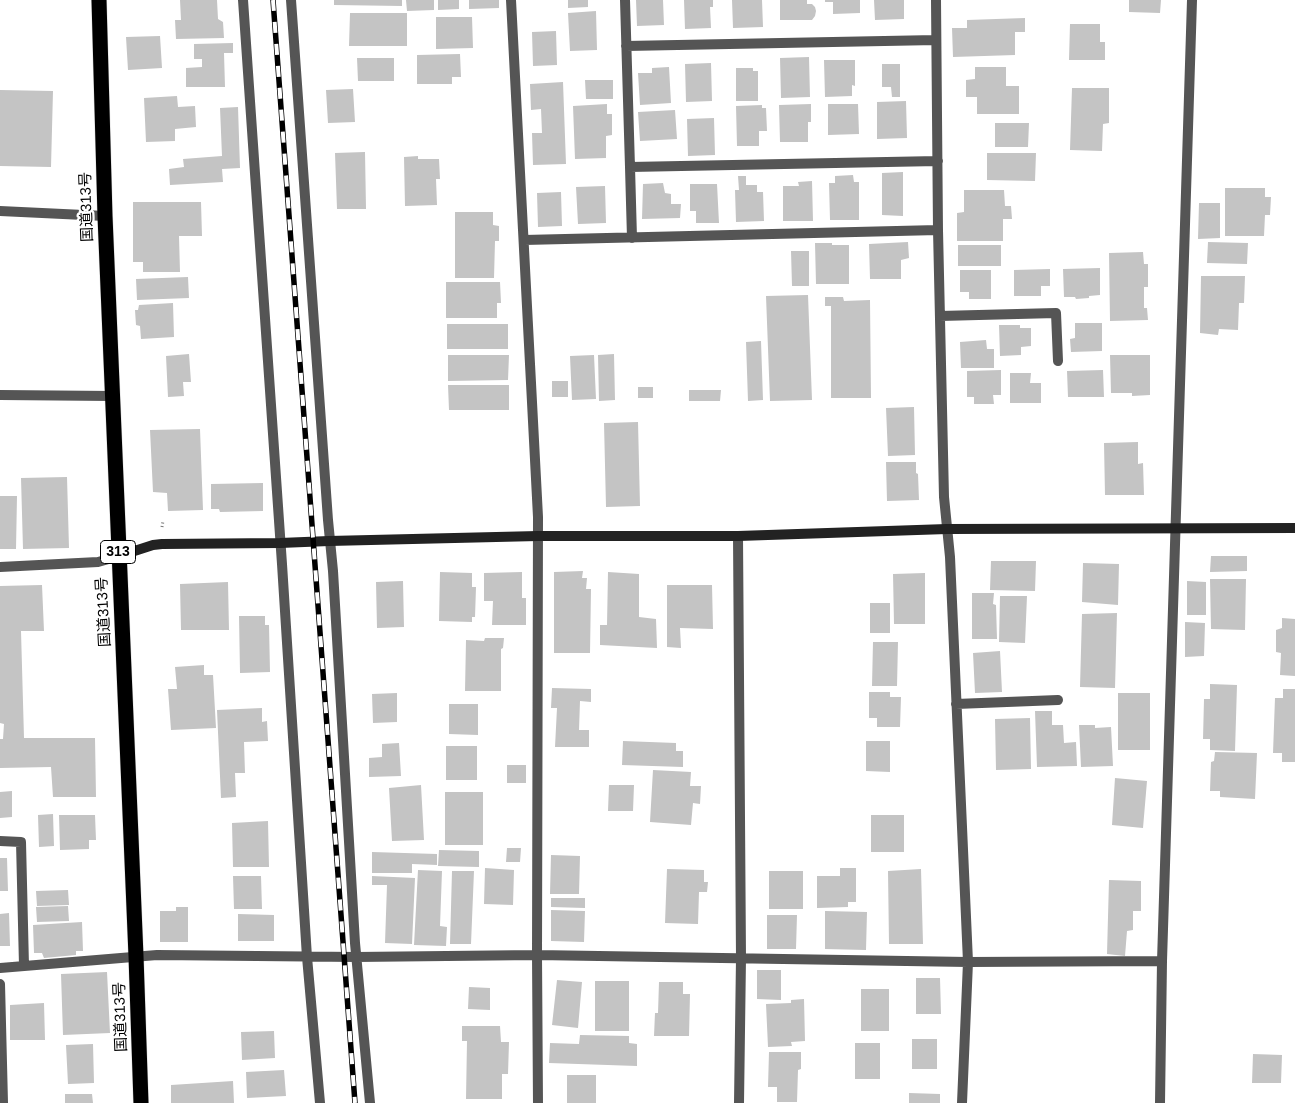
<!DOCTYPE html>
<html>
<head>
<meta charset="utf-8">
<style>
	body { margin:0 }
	canvas { display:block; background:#fff }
</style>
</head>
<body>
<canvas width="1295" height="1103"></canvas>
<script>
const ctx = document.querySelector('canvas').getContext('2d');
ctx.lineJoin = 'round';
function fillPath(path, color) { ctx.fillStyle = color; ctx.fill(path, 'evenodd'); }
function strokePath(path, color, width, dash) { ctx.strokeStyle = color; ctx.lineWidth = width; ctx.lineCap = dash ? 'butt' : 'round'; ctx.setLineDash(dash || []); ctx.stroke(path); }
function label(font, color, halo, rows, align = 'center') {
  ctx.font = font + ' Helvetica,"Noto Sans JP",sans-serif'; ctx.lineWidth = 4.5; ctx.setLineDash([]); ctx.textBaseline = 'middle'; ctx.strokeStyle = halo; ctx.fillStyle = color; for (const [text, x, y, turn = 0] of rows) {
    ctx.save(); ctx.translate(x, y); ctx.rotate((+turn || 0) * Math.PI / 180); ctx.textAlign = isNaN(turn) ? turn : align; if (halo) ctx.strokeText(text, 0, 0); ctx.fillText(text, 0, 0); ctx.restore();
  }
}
const building = new Path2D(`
	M180 0H217L218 19 223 22 224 38 176 39 175 20H181Z
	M334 0H402V6L334 5Z
	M406 0H434V10L407 11Z
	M438 0H459V9L438 10Z
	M469 0H499V8L469 9Z
	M568 0H588V7L568 8Z
	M636 0H663L664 25 637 26Z
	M684 0H713V7H710L711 28 685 29Z
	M732 0H762L763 27 733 28Z
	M780 0H807V4H812L815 7 816 11 815 16 812 20H780Z
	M825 0H860V13L833 14V2H825Z
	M874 0H904V19L875 20Z
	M1129 0H1161L1160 13 1129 12Z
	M596 11 597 50 570 51 568 13Z
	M350 13H407V46H349Z
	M436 17H472L473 48 436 49Z
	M1025 18V32H1015V55L953 57 952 28H967V20Z
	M1070 24H1100V42H1105V60H1069Z
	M556 31 557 65 533 66 532 32Z
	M160 36 162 68 128 70 126 37Z
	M233 43V53H224L225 87H186V68L202 67V59H194V44Z
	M460 54 461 77H452V84H417V55Z
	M809 57 810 97 781 98 780 58Z
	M357 58H394V81H358Z
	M824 60H855V86L852 85V96L825 97Z
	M711 63 712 101 686 102 685 64Z
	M882 64H900V97H892L891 87H882Z
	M669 67 671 103 640 105 638 73H652V68Z
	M975 67H1006V86H1019V114H977V97H966V80L975 79Z
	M736 68H753V71H758V101H736Z
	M585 80H613V99H586Z
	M563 82 566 164 533 165 532 133H542L541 109 531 110 530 84Z
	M1072 88H1109V123L1103 124 1102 151 1070 150Z
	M353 89 355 122 328 123 326 90Z
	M0 90 53 91 51 167 0 166Z
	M177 96 178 107 195 106 196 127 175 129V141L146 142 144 98Z
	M906 101 907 138 877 139V102Z
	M607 104V114H612V135L606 136V158L575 159 573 106Z
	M811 104V122H808V142H780L779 105Z
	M828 104H858L859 134 828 135Z
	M762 105V108H766L767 131H759V146H737L736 106Z
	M238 107 240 168 222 169 223 182 170 185 169 169 184 167 183 159 222 156 220 108Z
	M675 110 677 139 640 141 638 112Z
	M714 118 715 155 688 156 687 119Z
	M995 123H1029L1028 147H995Z
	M365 152 366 209H337L335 153Z
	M987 153H1036L1035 181 987 180Z
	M418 156V159H439L440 179H436L437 205 405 206 404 157Z
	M903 172V216L882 215V173Z
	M853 175 854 182H859V220H830L829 183H835V176Z
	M738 176H746V185H757V192H763L764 221 736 222 735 190H739Z
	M812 181 813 221H783V186H799L798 182Z
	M663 183 665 193 671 194V204H681L680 218 642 219 643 184Z
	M690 184H717L719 223H696V211H690Z
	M605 186 606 223 578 224 576 187Z
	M1225 188H1265V197H1271L1270 215H1265L1264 236H1225Z
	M964 190H1004L1005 206H1011L1012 219H1003V241H957V213L964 212Z
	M561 192 562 226 538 227 537 193Z
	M133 202H201L202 236H179L180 272H143V262H133Z
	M1199 203H1220V238L1198 239Z
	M455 212H493V225L499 226V241H495L494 278H455Z
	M908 242 909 258 901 260V279H870L869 244Z
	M1208 242 1248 243 1247 264 1207 263Z
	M815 243H832V245H849V284H816Z
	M958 245H1001V266H958Z
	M791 251H809V286H792Z
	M1143 252 1144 264H1148V287H1144V308H1147L1148 320 1110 321 1109 253Z
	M1100 268V295L1089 296V298L1076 299 1075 297H1064L1063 269Z
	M1050 269V286H1041V296H1014V270Z
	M960 270H991V299H969V292H960Z
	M1201 276H1245L1244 303H1239L1238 330 1219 329 1218 335 1200 333Z
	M188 277 189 298 137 300 136 279Z
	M446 282H500L501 303H497V318H446Z
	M808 295 812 400 770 401 766 296Z
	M825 297H843L844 301 870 300 871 398H831V306H825Z
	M173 303 174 337 141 339 140 326 136 325 135 310H138L139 305Z
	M1075 323H1102V351L1071 352 1070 339 1075 338Z
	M447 324H508V349H447Z
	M999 325H1020V328H1031V346L1021 347V355L1000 356Z
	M986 340 987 349H994V368H961L960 342Z
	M761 341 763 400 748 401 746 342Z
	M189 354 191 382H183L184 396 168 397 166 356Z
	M614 354 615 400 599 401 598 355Z
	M448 355H509L508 380 448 381Z
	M594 355 596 399 572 400 570 356Z
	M1110 355H1150V395L1132 396V393H1111Z
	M1001 370V395H993L994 404H974V397H967V371Z
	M1103 370 1104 397H1068L1067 371Z
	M1010 373H1031L1030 383H1041V403H1010Z
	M552 381H568V397H552Z
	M448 385H509V410H449Z
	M638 387H653V398H638Z
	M689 390H721L720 401H689Z
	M914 407 915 455 888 456 886 408Z
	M638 422 640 506 606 507 604 423Z
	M200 429 203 510 168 511 167 493 153 492 150 430Z
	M1138 442V464L1143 463 1144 495H1105L1104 443Z
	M886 462H916V473L918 474 919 500 887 501Z
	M67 477 69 548 23 549 21 478Z
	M263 483V511L220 512 219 509H211V484Z
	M0 496H17L16 549H0Z
	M1211 556H1247V571L1210 572Z
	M991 561H1036L1035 591 990 590Z
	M1083 563 1119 564 1118 605 1082 602Z
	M583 571 582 578H587L586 589H591L590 653H554V572Z
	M440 572 472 573V587H476L475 617H472V622L439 621Z
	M522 572V598H526V625H492L493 601H484V573Z
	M608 572 639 574V617L656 619 657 648 600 645V625H607Z
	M925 573V624H894L893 574Z
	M1210 579H1246L1245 630 1211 629Z
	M403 581 404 627 377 628 376 582Z
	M1187 581 1206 582V615H1187Z
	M228 582 229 630H181L180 584Z
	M42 585 44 631H21L24 738H95L96 797H53L51 767 0 768V739H3L4 724 0 723V586Z
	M667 585H712L713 629 680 628 681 648 667 647Z
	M972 593H994L993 604 996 605 997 639H972Z
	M1000 596H1027L1025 643 999 642Z
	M870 603H890V633H870Z
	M1117 613 1115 688 1080 687 1082 614Z
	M239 616H265V625H269L270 672 240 673Z
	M1282 618 1295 619V676L1280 675 1281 653 1276 652V630L1282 628Z
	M1185 622 1205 623 1204 656 1185 657Z
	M485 638H504L503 648 501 649V691H465L466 640 484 641Z
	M873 642H898L897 686H872Z
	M1000 651 1002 692 975 693 973 653Z
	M204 665V675H213L216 728 171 730 168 689H177L175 667Z
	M1210 684 1237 685 1235 751 1210 750V739H1203L1204 699H1210Z
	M552 688 591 689V702L580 701 579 730H589V747H555L557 708H551Z
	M1283 689H1295V762H1282V753H1273L1275 698H1283Z
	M869 692H890V697H901L900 727H877V718H869Z
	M397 693V722L373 723 372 694Z
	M1118 693H1150V750H1118Z
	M449 704H478V735L449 734Z
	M262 708V722L267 721 268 741 244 742 245 773H235L236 797 221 798 217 710Z
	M1035 711H1052V725H1063L1064 743 1076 742 1077 766 1037 767Z
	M1030 718 1031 769 996 770 995 719Z
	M1079 725H1095V728L1111 727 1113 766 1081 767Z
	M623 741 676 743V751H683V767L622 765Z
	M866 741H890V772L866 771Z
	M399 743 401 776 369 777V758L382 757V744Z
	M446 746H477V780H446Z
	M1215 752 1257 753 1255 799 1220 797V791H1210L1211 762 1214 761Z
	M507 765H526V783H507Z
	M653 770 691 772 690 786H701L700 804 693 803 691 825 650 822Z
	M1115 778 1147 781 1143 828 1112 825Z
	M421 785 424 840 392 841 389 788Z
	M609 785H634L633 811H608Z
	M12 791V817L0 818V792Z
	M445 792H483V845H445Z
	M53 814 54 846 39 847 38 815Z
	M59 815H95L96 840H89V849L60 850Z
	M871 815H904V852H871Z
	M268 821 269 867H233L232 823Z
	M507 848H521L520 862H506Z
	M439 850 479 851V867L438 866Z
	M372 852 437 854V865L412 864V873H372Z
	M551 855 580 856 579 894H550Z
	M0 858H7L8 891H0Z
	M485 868 514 870 513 905 484 904Z
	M840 868H856V902H848V907L817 908V876H840Z
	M667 869 704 870V882H708L707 892H699L698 924 665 923Z
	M921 869 923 944H889L888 871Z
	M418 870 442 871 440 926 447 927 446 946 414 945Z
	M452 871H474L471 944H450Z
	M769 871H803V909H769Z
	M233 876H261L262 909H234Z
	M372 876 415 878 412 944 385 943 387 885H372Z
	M1109 880 1141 881V911H1133V930L1127 931 1125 956 1107 954Z
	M68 890 69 905 37 906 36 891Z
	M551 898H585V908L551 907Z
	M68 906 69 921 37 922 36 907Z
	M176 907H188V942H160V911H176Z
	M551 910 585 911 584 942 551 941Z
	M825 911 867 912 866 950 825 949Z
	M9 913 10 946H0V914Z
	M238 914 274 915V941H238Z
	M767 915H797L796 949H767Z
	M82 922 83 951H76V955L44 958 42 953H34L33 925Z
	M757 970H781V1000L757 999Z
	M107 972 110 1033 63 1035 61 974Z
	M916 978H940L941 1014H916Z
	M557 980 582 982 578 1028 552 1025Z
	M595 981H629V1031H595Z
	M659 982H683V994H690L689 1036H654L655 1013H658Z
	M469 987 490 988V1010L468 1009Z
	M861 989H889V1031H861Z
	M804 999 805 1041 791 1042 792 1046 768 1047 766 1004 791 1003V1000Z
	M44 1003 45 1040H10V1005Z
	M462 1026H500L501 1042H509L508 1074H502V1099H466L467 1041H462Z
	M274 1031 275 1058 242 1060 241 1032Z
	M580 1035 629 1036V1043L637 1044V1066L549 1063 550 1043 579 1044Z
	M912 1039H937V1069H912Z
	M855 1043H880V1079H855Z
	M93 1044 94 1083 68 1084 66 1045Z
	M769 1052H801V1069L798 1070 797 1102H777V1087H768Z
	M1253 1054 1282 1055 1281 1083H1252Z
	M284 1070 286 1096 247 1098 246 1072Z
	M567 1075H596V1103H567Z
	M233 1081 234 1103H171V1085Z
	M909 1093 940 1094V1103H909Z
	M65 1094H92L93 1103H65Z`);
const path = new Path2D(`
	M162 527 163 521`);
const street = new Path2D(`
	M243 0 282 564 307 957 320 1103
	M291 0 328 520 333 571 355 943 370 1103
	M511 0 538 517 537 955 538 1103
	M625 0 630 167 938 161
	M936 0 938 230 944 497 950 557 968 962 962 1103
	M626 46 936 40
	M630 167 632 238
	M0 211 105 216
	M524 240 938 230
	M940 316 1056 313 1058 361
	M0 395 112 396
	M738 536 741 958 739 1103
	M0 567 98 562 119 556
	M956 704 1058 700
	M0 841 21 842 24 966
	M0 968 157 955 356 957 537 955 968 962 1162 961
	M0 984 3 1103
	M1160 1103 1162 961 1192 0`);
const secondary = new Path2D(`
	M119 556 153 545 162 544 280 543 329 541 538 536H738L947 529 1295 528`);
const highway = new Path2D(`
	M99 0 105 216 136 956 141 1103`);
const rail = new Path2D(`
	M273 0 355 1103`);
const shields = [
	[118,552,35]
];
const shieldNames = [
	["313",118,552]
];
const streetNames = [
	["国道313号",87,207,-92],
	["国道313号",104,612,-93],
	["国道313号",121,1017,-92]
];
fillPath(building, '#c4c4c4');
strokePath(highway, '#dbdbdb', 16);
strokePath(path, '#777', 3, [1, 2.5]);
strokePath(street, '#555', 10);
strokePath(secondary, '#222', 10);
strokePath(highway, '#000', 15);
strokePath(rail, '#000', 5.5);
strokePath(rail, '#fff', 4, [11]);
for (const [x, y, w] of shields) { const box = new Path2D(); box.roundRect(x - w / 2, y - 11.5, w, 23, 4); ctx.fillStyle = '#fff'; ctx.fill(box); strokePath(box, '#000', 1); }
label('bold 14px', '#000', null, shieldNames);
label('15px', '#000', '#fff', streetNames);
</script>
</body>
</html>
